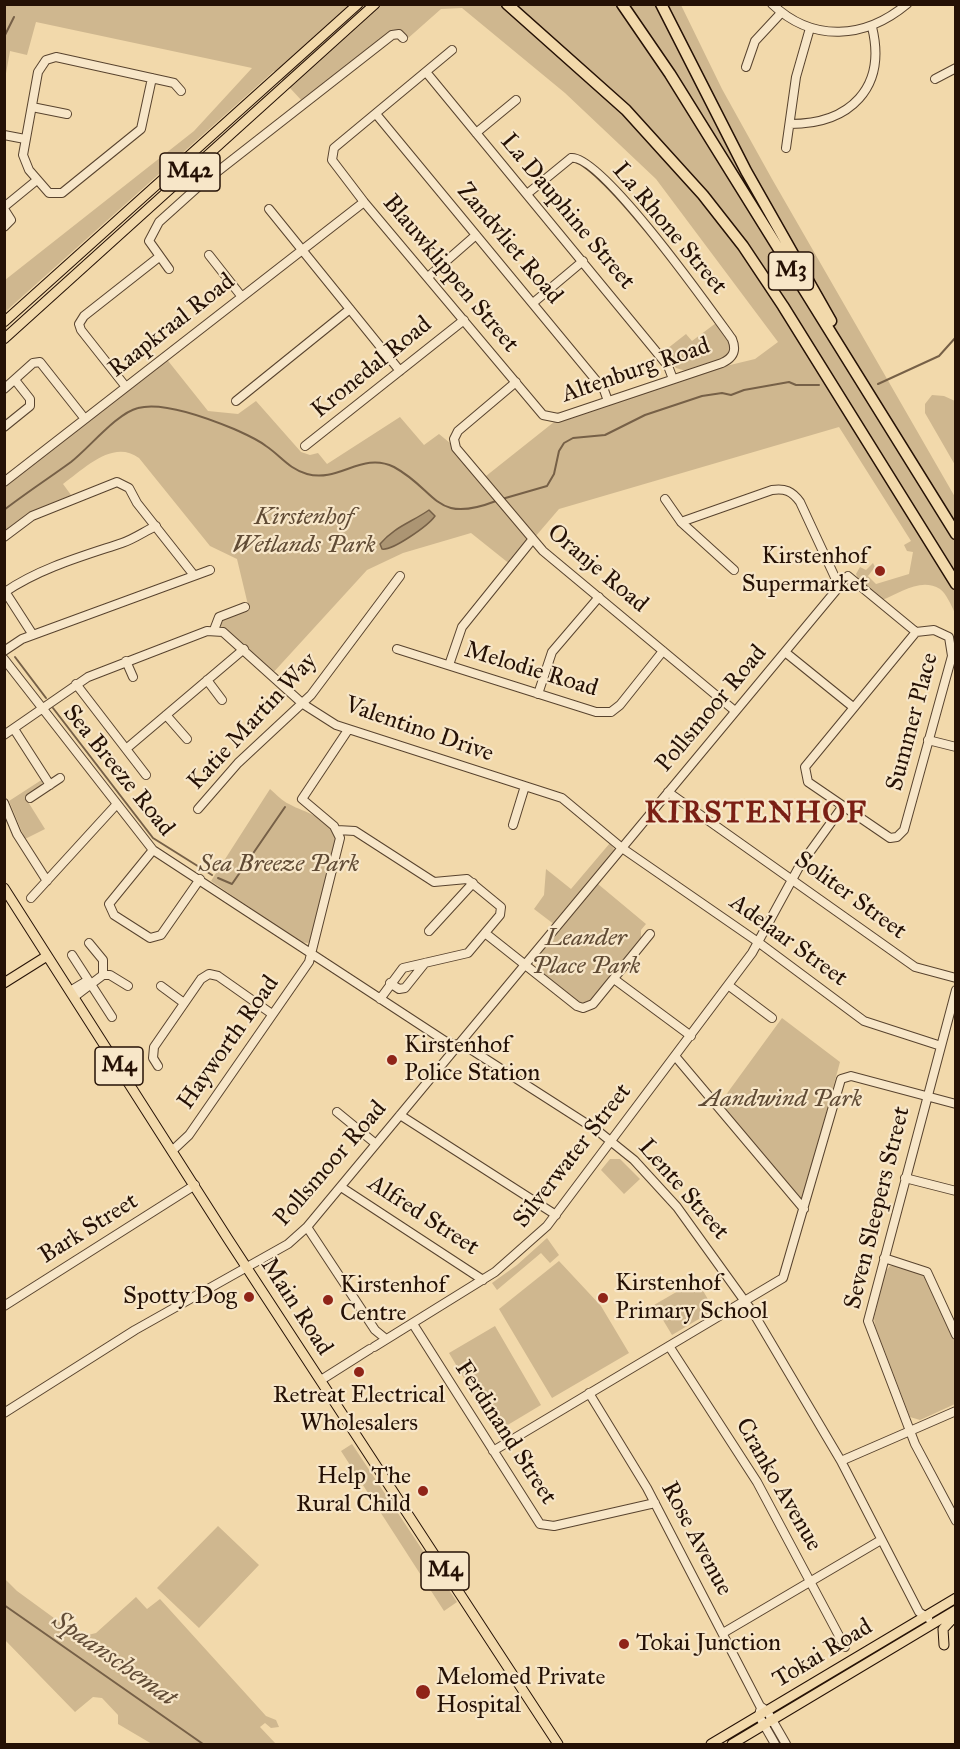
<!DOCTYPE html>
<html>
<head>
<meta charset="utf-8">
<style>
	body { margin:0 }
	#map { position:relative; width:960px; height:1749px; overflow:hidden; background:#f2d9ab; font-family:"IM FELL Great Primer",serif }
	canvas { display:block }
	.frame { position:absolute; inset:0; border:6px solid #251105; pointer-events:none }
</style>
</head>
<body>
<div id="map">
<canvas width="960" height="1749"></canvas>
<div class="frame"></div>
</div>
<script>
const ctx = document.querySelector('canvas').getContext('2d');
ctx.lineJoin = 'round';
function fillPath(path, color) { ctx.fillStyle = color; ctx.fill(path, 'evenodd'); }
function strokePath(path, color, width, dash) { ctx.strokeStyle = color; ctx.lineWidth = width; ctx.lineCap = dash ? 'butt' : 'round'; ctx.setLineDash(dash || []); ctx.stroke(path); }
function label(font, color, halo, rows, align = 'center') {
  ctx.font = font + ' "IM FELL Great Primer",serif'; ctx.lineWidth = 4.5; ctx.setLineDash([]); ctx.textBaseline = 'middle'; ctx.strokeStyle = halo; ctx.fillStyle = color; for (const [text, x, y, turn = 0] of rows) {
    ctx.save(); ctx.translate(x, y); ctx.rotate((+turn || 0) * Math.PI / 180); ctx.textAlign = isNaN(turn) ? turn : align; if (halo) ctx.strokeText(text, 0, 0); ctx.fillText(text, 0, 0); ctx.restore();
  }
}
const green = new Path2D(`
	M5 5H681L722 89 772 179 955 497V613C952 607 946 593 940 589 921 577 900 593 882 600L859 581 856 574 860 567 866 570 873 563 875 567 868 576 876 584 909 574 913 552 907 551 904 545 911 541 839 427 559 509 511 565 471 533 403 553 367 570 271 675 214 630 216 621 248 605 237 559 210 546 139 458C113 439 85 468 63 484L74 499 32 516 5 537V482L165 357 208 411 238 414 256 401 301 452 310 455 318 453 327 464 400 417 424 445 439 434 456 448 481 480 554 422 726 366 755 359 778 342 656 179 565 93 462 8 441 9 406 40 399 34 304 103 274 71 5 312V280L194 131 252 68 36 22 27 55 10 51 5 79Z
	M716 323 730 341 732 349 726 358 686 371 676 368 663 352 686 334 692 341Z
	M932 395 944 396 955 401V465L925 413V404Z
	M43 779 41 787 25 797 45 829 25 839 9 801Z
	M270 789C276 794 282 801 289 804 307 814 325 815 336 836L313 937 308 943 300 942 211 881Z
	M610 843 614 849 612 856 555 925 534 909 544 895 546 869 571 889Z
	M598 884 646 924 641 930V939L591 1001 585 1005 578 1003 538 970 535 959Z
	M782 1018 840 1062 802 1203 720 1103Z
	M610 1159H620L640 1179 624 1194 601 1170Z
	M547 1238 559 1255 550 1263 541 1253 497 1290 492 1283 517 1265Z
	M559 1261 601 1306 629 1353 552 1398 499 1309Z
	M896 1265 921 1272 927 1277 955 1343V1404L920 1420 910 1417 875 1326 874 1318 885 1272 890 1266Z
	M697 1280 714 1310 672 1335 654 1305Z
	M495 1326 541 1405 496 1432 449 1353Z
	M352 1444 457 1602 444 1611 341 1451Z
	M218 1526 259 1565 199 1628 157 1588Z
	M4 1578 17 1591 80 1637 96 1633 136 1597 147 1609 160 1599 266 1716 276 1720 279 1727 271 1728 265 1723 260 1727 276 1744H152L118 1724V1715L102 1698 93 1697 75 1712 5 1640Z`);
const water = new Path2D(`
	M429 510 435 516C428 526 392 551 382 549L380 544C394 527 412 522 429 510Z`);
const stream = new Path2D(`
	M4 37 14 17
	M878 384 939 356 956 337
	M502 499 547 486 554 474 559 451 564 443 573 438 605 435 645 415 702 396 722 393 731 395 744 390 789 382 796 385H819
	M4 510C26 493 49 478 71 462 89 448 117 413 138 408 164 401 210 419 234 429 245 434 257 439 266 446 281 456 289 469 307 474 339 483 362 451 394 467 438 491 434 525 496 501
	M15 657 46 698
	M53 708 153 838 212 875
	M218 878 232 884 285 807
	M4 1605 203 1744`);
const minor = new Path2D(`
	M772 4C813 43 865 39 907 4
	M452 50 334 148 332 160 364 202 543 415 558 418 722 363C733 358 737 351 732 339 711 310 600 153 571 158L527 194
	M746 67 755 41 781 13
	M426 72 668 366 673 379
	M152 78 141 129 62 193H49L29 170 23 155 38 72 46 60 56 57 174 83 181 91
	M935 79 956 68
	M32 107 67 114
	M376 114 604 390 608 401
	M790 124C850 124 887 88 872 27
	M476 133 516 100
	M4 135 25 139
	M786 148 796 77 810 28
	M4 207 37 180
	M4 209 11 220 4 227
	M269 209 400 371
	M209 255 242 297
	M169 269 149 241 159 222 199 186 392 35 399 34 403 38
	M428 277 476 235
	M533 303 583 261
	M516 382 458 431 454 439 456 448 543 551 735 711
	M126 387 81 330 79 324 84 316 159 257
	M4 389 33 363 40 362 85 419
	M236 401 350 309
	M4 427 30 406V399L15 380
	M305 446 464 320
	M4 482 364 202
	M665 499 681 522 734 570
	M681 522 772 490C785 488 792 491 800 502L839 586
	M4 537 32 516 117 482 129 488 137 503 193 574
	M4 590 33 635
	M5 592C40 568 83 556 122 543 134 539 145 531 156 526
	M214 630 219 617 245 607
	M934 630 949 637 952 656 904 830 897 837 890 838 808 782 805 767 916 632Z
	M397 649 596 712H611L620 705 663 651
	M4 651 22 639 210 570
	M785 652 853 707
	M4 659 153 850 448 1043 467 1047 598 1131 634 1160 677 1207 754 1314 841 1461 919 1612 928 1618
	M126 661 133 677
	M449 665 462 627 532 540
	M207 680 222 700
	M76 684 126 749 244 649
	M538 694 552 652 599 597
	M166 715 187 739
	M14 729 50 785
	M4 735 88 677 207 631 223 632 303 704 336 725 562 798 622 848 758 942 864 1021 941 1046
	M928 740 956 747
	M126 749 146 775
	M668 792 915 967 956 978
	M30 798 60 778
	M4 803 17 834 47 881
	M198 809 238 763 311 695 400 576
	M513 825 525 786
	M337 830 355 831 434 882 467 879 501 907 500 915 468 953 403 968 380 999
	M153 850 109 904 114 915 150 938 161 935 200 879
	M31 898 116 805
	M429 931 473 883
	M485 933 577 1006 583 1008 593 1004 650 934
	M72 955 112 1017
	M103 975H110L128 986
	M614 979 691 1036
	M390 983 399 989 405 988 425 963
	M728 985 772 1018
	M161 986 184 1003
	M956 990 868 1321 915 1444 956 1521
	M70 991 85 982 90 983
	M74 997 103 975V960L89 943
	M675 1056 804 1209
	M158 1066 153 1058 154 1047 201 979 209 974 218 976 272 1014
	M337 1112 376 1144
	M400 1115 556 1215
	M173 1150 189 1135 309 962 340 838 334 826 302 799 348 730
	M905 1178 956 1191
	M341 1187 483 1280
	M307 1227 375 1330 386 1339
	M884 1258 927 1272 956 1335
	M4 1306 195 1185
	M413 1324 540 1524 554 1526 655 1503
	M669 1346 757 1482 845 1647
	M374 1347 495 1272 547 1226 752 953 799 867 843 806
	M321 1380 370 1349
	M589 1393 647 1488 760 1706 767 1711 786 1744
	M4 1413 135 1330 288 1244 307 1227 848 576 916 632
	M493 1451 783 1278 841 1079 851 1076 956 1104
	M841 1461 956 1411
	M723 1633 881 1540
	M760 1711 759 1716 775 1744`);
const major = new Path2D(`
	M4 322 358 4
	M4 339 375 4
	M4 888 228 1239 558 1744
	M4 983 47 956
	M944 1645 943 1629 956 1615
	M711 1744 956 1598
	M732 1744 956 1610`);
const highway = new Path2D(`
	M507 4 626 110 703 195 743 246 783 306 956 584
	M622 4 670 74 956 534
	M661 4 746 171 831 321`);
const markers = [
	[880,571,6,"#8f2418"],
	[392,1060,6,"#8f2418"],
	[249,1297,6,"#8f2418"],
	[603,1298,6,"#8f2418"],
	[328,1300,6,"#8f2418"],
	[359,1372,6,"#8f2418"],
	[423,1491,6,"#8f2418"],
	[624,1644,6,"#8f2418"],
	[423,1692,8,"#8f2418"]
];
const shields = [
	[190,172,60],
	[791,271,45],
	[119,1066,48],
	[445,1571,48]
];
const shieldNames = [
	["M42",190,172],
	["M3",791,271],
	["M4",119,1066],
	["M4",445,1571]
];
const streetNames = [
	["La Dauphine Street",567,212,50],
	["La Rhone Street",669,229,50],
	["Zandvliet Road",509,244,50],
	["Blauwklippen Street",450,274,50],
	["Raapkraal Road",172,326,-38],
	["Kronedal Road",372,368,-39],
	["Altenburg Road",636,371,-19],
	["Oranje Road",597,569,40],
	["Melodie Road",531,670,17],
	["Pollsmoor Road",712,709,-50],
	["Katie Martin Way",253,722,-47],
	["Summer Place",913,722,-75],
	["Valentino Drive",419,730,19],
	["Sea Breeze Road",118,771,51],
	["Soliter Street",850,896,36],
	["Adelaar Street",788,941,36],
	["Hayworth Road",229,1043,-55],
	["Silverwater Street",573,1156,-52],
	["Pollsmoor Road",331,1164,-49],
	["Lente Street",683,1190,49],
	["Seven Sleepers Street",878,1208,-76],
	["Alfred Street",423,1216,33],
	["Bark Street",89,1229,-32],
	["Main Road",296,1307,57],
	["Ferdinand Street",505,1433,57],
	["Cranko Avenue",778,1485,60],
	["Rose Avenue",696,1539,62],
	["Tokai Road",823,1654,-31]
];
const parkNames = [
	["Kirstenhof",304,518],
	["Wetlands Park",304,546],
	["Sea Breeze Park",279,865],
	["Leander",586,939],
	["Place Park",586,967],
	["Aandwind Park",781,1100]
];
const poiNames = [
	["Kirstenhof",868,557,"right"],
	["Supermarket",868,585,"right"],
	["Kirstenhof",404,1046],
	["Police Station",404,1074],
	["Kirstenhof",615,1284],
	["Primary School",615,1312],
	["Kirstenhof",340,1286],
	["Centre",340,1314],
	["Spotty Dog",237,1297,"right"],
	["Retreat Electrical",359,1396,"center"],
	["Wholesalers",359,1424,"center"],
	["Help The",411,1477,"right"],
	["Rural Child",411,1505,"right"],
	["Tokai Junction",636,1644],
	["Melomed Private",436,1678],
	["Hospital",436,1706]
];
const waterNames = [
	["Spaanschemat",114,1660,35]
];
const districtNames = [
	["KIRSTENHOF",756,815]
];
fillPath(green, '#cfb78f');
fillPath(water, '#ac9573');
strokePath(water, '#766047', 1.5);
strokePath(stream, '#766047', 2);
strokePath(minor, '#58432e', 10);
strokePath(major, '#251105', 11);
strokePath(highway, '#251105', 13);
strokePath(minor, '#f7e6c8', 8);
strokePath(major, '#f2d9ab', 9);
strokePath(highway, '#f2d9ab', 10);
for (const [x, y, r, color] of markers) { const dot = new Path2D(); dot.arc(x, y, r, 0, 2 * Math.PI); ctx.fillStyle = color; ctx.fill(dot); strokePath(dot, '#f7e6c8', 2); }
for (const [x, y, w] of shields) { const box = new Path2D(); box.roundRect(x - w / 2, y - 19, w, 38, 4.5); ctx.fillStyle = '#f7e6c8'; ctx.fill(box); strokePath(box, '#251105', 1.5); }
label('bold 22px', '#251105', null, shieldNames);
label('24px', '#251105', '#f7e6c8', streetNames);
label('italic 24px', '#604b35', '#f7e6c8', parkNames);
label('24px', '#251105', '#f7e6c8', poiNames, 'left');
label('italic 26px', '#624c36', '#f7e6c8', waterNames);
ctx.letterSpacing = '1.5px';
label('bold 30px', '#7a1f14', '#f7e6c8', districtNames);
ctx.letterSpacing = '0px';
</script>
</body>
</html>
